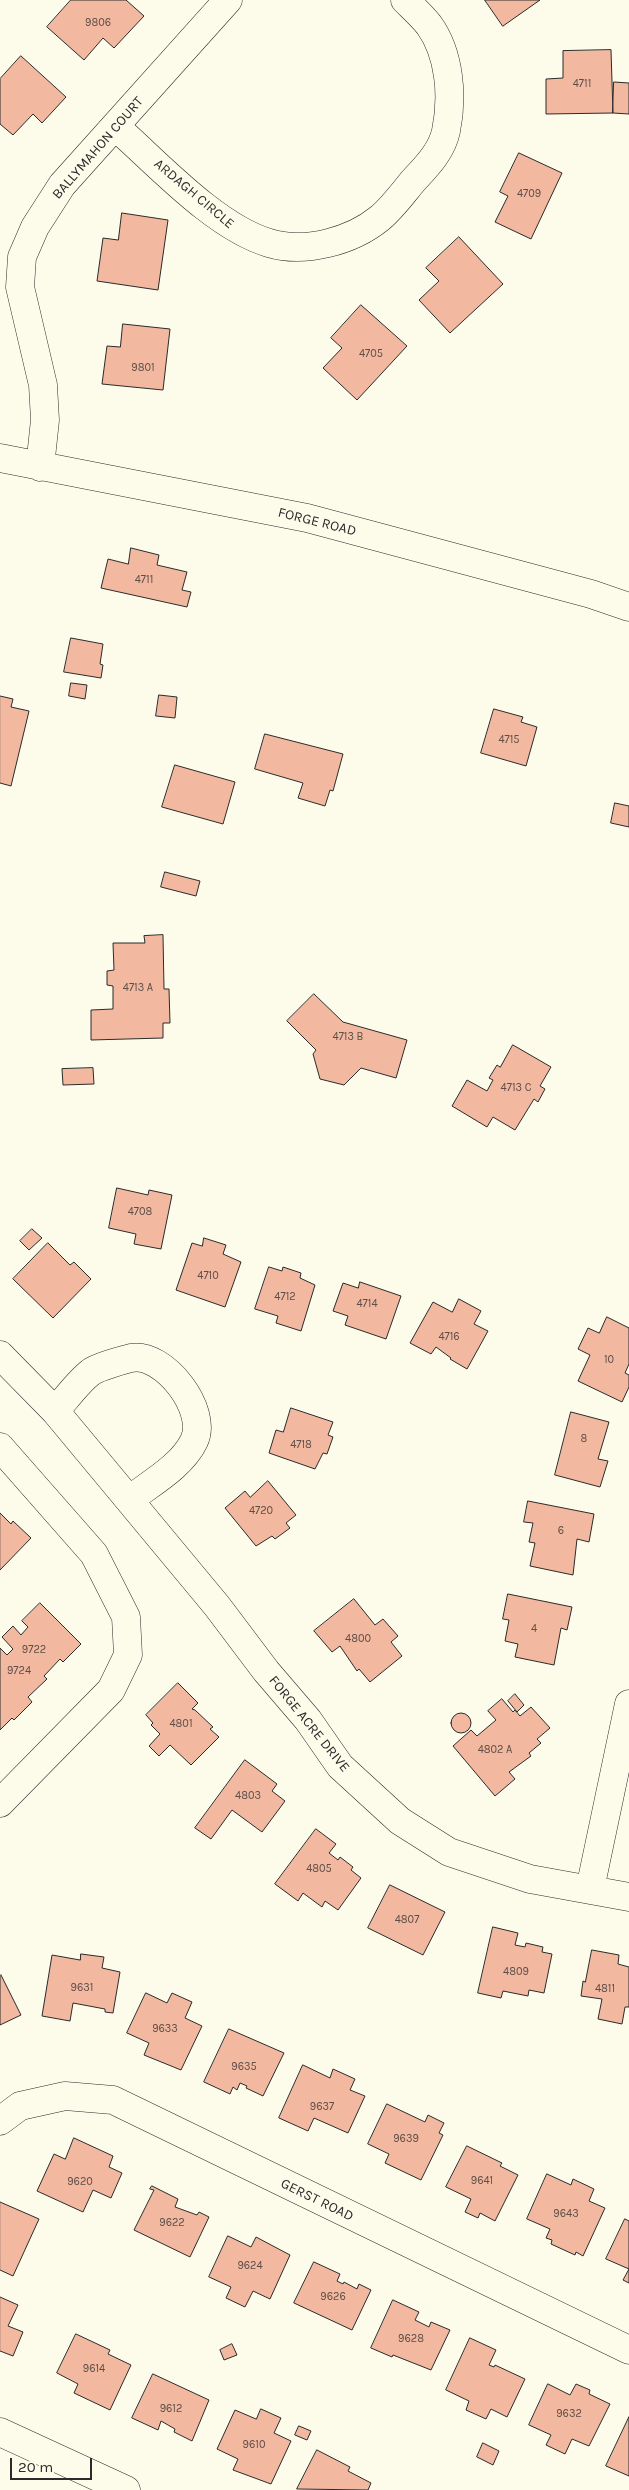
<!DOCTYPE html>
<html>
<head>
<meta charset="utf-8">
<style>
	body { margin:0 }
	#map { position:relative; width:629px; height:2490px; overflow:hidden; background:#fdfbea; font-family:Karla,sans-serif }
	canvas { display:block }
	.scale { position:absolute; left:10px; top:2458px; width:82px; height:22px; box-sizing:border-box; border:2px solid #2b2b2b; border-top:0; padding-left:6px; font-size:15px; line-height:18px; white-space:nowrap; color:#2b2b2b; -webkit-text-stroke:4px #fdfbea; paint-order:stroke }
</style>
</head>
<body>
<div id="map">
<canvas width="629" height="2490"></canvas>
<div class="scale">20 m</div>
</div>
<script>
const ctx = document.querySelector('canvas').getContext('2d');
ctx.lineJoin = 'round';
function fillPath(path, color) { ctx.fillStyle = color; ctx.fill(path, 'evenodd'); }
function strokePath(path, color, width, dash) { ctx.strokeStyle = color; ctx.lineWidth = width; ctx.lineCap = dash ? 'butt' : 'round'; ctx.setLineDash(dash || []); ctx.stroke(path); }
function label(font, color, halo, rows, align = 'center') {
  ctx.font = font + ' Karla,sans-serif'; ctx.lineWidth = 4; ctx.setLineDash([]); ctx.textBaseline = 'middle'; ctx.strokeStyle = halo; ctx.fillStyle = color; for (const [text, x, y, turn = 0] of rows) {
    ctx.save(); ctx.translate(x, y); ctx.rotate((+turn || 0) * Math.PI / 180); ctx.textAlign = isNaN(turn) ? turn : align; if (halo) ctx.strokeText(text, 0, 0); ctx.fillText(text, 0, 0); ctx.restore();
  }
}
const building = new Path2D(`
	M71 0H126L144 16 114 48 103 38 84 60 47 27Z
	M485 0H540L503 26Z
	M611 50 613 113 546 114V79L563 78V51Z
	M21 56 66 97 42 123 33 114 13 135 0 124V79Z
	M614 82 629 83V114L613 113Z
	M519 153 562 173 531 239 495 222 508 196 500 192Z
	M122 213 168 220 158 290 97 281 103 238 118 240Z
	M459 237 503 284 450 333 419 300 439 281 426 268Z
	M361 305 407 346 357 400 323 368 342 348 331 338Z
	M123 324 170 329 163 390 102 384 107 346 120 347Z
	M131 548 159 555 157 565 187 572 182 590 191 592 187 607 101 588 108 559 128 564Z
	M71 638 103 644 100 664 103 665 101 678 64 672Z
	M71 683 87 685 85 699 69 696Z
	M159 695 177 697 175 718 156 716Z
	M0 696 13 699 11 707 29 711 11 786 0 783Z
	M494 709 523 717 521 722 537 727 526 766 481 753Z
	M265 734 343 754 333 791 330 790 325 806 298 798 303 783 255 769Z
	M175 765 235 782 223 824 162 807Z
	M615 803 629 806V827L611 823Z
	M165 872 200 881 196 896 161 887Z
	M163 935 164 989H169L170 1023H163V1038L91 1040V1010L113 1009V986L107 985V971L114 970 113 943H145L144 936Z
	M314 994 343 1022 407 1040 396 1078 361 1068 344 1085 320 1079 313 1054 316 1050 287 1021Z
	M513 1045 551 1067 540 1086 545 1089 538 1102 534 1099 515 1130 493 1117 487 1127 452 1106 467 1080 487 1091 493 1080 489 1078 497 1065 500 1067Z
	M93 1068 94 1084 63 1085 62 1069Z
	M117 1188 148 1195 149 1190 172 1195 161 1249 134 1244 136 1234 109 1228Z
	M32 1229 42 1238 29 1250 20 1241Z
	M204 1238 226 1245 223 1254 241 1262 225 1307 176 1290 192 1243 202 1246Z
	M48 1243 70 1265 74 1262 91 1279 53 1318 13 1279Z
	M269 1267 282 1271 283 1267 301 1273 300 1278 315 1285 301 1331 276 1323 278 1316 255 1309Z
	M360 1282 401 1296 386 1339 345 1325 348 1316 333 1311 343 1283 358 1288Z
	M459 1299 481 1311 474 1324 488 1331 467 1369 450 1359 451 1358 436 1347 431 1354 410 1343 433 1302 452 1312Z
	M607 1317 629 1328V1364L625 1373 629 1375V1387L622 1402 578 1381 590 1355 578 1349 588 1328 599 1333Z
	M291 1408 333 1422 328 1435 333 1437 327 1454 323 1453 315 1469 269 1453 276 1430 283 1432Z
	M571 1412 609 1422 598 1459 608 1461 600 1487 555 1475Z
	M268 1481 296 1515 286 1523 290 1528 275 1539 272 1536 256 1546 225 1508 245 1491 250 1497Z
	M528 1501 594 1514 589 1542 577 1539 573 1575 530 1566 535 1543 529 1542 533 1523 524 1522Z
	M0 1513 11 1524 13 1521 31 1538 0 1570Z
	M508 1594 572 1607 567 1630 561 1628 554 1665 515 1657 518 1644 505 1641 509 1620 503 1619Z
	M354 1599 375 1625 383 1619 398 1636 391 1642 402 1656 370 1682 359 1669 357 1671 340 1646 332 1652 314 1631Z
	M40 1603 81 1644 63 1662 60 1659 44 1676 47 1679 28 1697 32 1702 14 1720 12 1718 0 1730V1648L7 1655 13 1649 2 1637 13 1626 21 1635 28 1627 22 1621Z
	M178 1683 198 1703 192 1709 195 1710 213 1727 210 1729 219 1737 191 1765 170 1745 159 1756 149 1746 160 1734 151 1725 153 1723 146 1715Z
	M515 1694 524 1705 517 1712 508 1701Z
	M502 1699 513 1712 515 1710 520 1716 531 1707 550 1728 537 1739 541 1743 529 1753 531 1756 509 1772 515 1779 495 1796 453 1746 471 1730 477 1736 496 1720 488 1711Z
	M451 1723a10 10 0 1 1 20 0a10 10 0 1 1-20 0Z
	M245 1760 277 1784 272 1791 285 1801 262 1832 232 1810 211 1839 195 1828Z
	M316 1829 336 1844 329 1853 338 1860 340 1857 353 1867 351 1870 361 1878 338 1910 325 1901 322 1907 303 1893 298 1901 275 1884Z
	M390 1885 445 1912 423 1955 368 1928Z
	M493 1927 518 1933 515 1945 525 1947 526 1943 543 1947 542 1952 552 1954 544 1993 529 1990 528 1996 503 1991 501 1998 478 1993Z
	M592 1950 619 1955 618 1964 629 1967V2007H625L622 2024 598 2019 602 1999 581 1996 583 1981 585 1982Z
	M81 1954 104 1957 102 1968 120 1972 113 2013 105 2012V2009L73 2003 70 2021 42 2016 52 1955 80 1960Z
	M1 1975 21 2015 0 2025V1976Z
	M146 1993 167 2003 172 1993 192 2002 185 2018 202 2026 181 2070 144 2055 149 2043 127 2033Z
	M229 2029 284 2053 263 2096 246 2088 247 2086 240 2083 237 2090 233 2087 230 2094 204 2082Z
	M303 2065 330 2078 333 2069 355 2079 350 2090 365 2096 348 2133 314 2118 308 2131 279 2118Z
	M387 2104 425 2122 428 2115 444 2123 439 2133 443 2135 421 2180 385 2163 389 2154 368 2144Z
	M74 2138 113 2156 109 2167 122 2173 111 2198 93 2190 83 2212 37 2191 54 2154 65 2159Z
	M467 2146 502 2163 500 2166 518 2175 495 2221 480 2213 478 2218 465 2212 471 2199 446 2187Z
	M547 2174 571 2185 573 2179 594 2189 589 2201 605 2208 583 2256 576 2252 575 2255 551 2244 552 2240 546 2238 550 2229 527 2219Z
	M152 2186 178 2199 175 2207 197 2215 199 2212 209 2217 190 2257 134 2230 154 2190 150 2189Z
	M0 2202 39 2219 13 2276 0 2270Z
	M625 2219 629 2221V2283L623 2280 629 2269 606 2259Z
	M228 2236 251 2247 256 2237 290 2255 270 2299 253 2291 245 2307 226 2298 231 2287 209 2277Z
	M314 2262 340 2274 337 2281 343 2284 344 2282 357 2289 359 2284 371 2290 352 2330 294 2303Z
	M0 2297 18 2305 8 2326 23 2332 13 2356 0 2351Z
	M393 2300 419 2312 415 2320 429 2327 431 2322 450 2330 431 2370 393 2355 392 2357 371 2348Z
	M76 2334 110 2350 108 2354 131 2365 110 2410 74 2393 78 2384 57 2373Z
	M470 2338 496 2350 489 2365 494 2367 495 2365 525 2379 507 2417 491 2409 486 2419 466 2410 469 2401 446 2390Z
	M232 2344 237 2355 224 2360 220 2350Z
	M153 2374 209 2400 192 2441 174 2432 175 2429 161 2421 158 2430 132 2418Z
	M548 2384 570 2395 576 2384 590 2390 589 2394 610 2404 589 2446 572 2439 565 2454 546 2445 551 2435 529 2425Z
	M261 2409 281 2418 274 2433 291 2441 271 2484 233 2470 238 2459 217 2449 235 2410 256 2419Z
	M629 2417V2476L606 2466Z
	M299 2426 311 2431 307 2440 295 2435Z
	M483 2443 499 2451 493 2465 477 2457Z
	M317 2450 350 2467 348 2471 371 2483 368 2490 297 2489Z`);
const minor = new Path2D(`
	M116 127C158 164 215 227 269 243 305 254 352 241 380 218 392 208 403 193 413 181 426 167 442 151 446 131 453 97 450 54 429 25 422 16 413 8 405 0
	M0 458 307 518 591 594 629 607
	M40 467 45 420 43 385 20 287 22 257 35 227 62 185 228 0
	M0 1355 55 1411 129 1500 217 1606 266 1671 308 1720 340 1766 400 1821 449 1852 530 1879 629 1897
	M55 1411C66 1399 78 1382 91 1372 98 1367 123 1360 131 1358 163 1351 209 1410 194 1441 182 1466 151 1483 129 1500
	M0 1447 94 1554 126 1617 128 1655 111 1690 0 1803
	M590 1889 629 1704
	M0 2121 20 2106 65 2096 113 2100 629 2350
	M0 2432 126 2490`);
const numberNames = [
	["9806",98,23],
	["4711",582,84],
	["4709",529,194],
	["4705",371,354],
	["9801",143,368],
	["4711",144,580],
	["4715",509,740],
	["4713 A",138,988],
	["4713 B",348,1037],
	["4713 C",516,1088],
	["4708",140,1212],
	["4710",208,1276],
	["4712",285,1297],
	["4714",367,1304],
	["4716",449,1337],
	["10",609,1360],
	["8",584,1439],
	["4718",301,1445],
	["4720",261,1511],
	["6",561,1531],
	["4",534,1629],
	["4800",358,1639],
	["9722",34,1650],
	["9724",19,1671],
	["4801",181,1724],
	["4802 A",495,1750],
	["4803",248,1796],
	["4805",319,1869],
	["4807",407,1920],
	["4809",516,1972],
	["9631",82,1988],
	["4811",605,1989],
	["9633",165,2029],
	["9635",244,2067],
	["9637",322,2107],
	["9639",406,2139],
	["9641",482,2181],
	["9620",80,2182],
	["9643",566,2214],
	["9622",172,2223],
	["9624",250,2266],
	["9626",333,2297],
	["9628",411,2339],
	["9614",94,2369],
	["9612",171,2409],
	["9632",569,2414],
	["9610",254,2445]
];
const streetNames = [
	["BALLYMAHON COURT",98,148,-49],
	["ARDAGH CIRCLE",194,194,40],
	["FORGE ROAD",317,522,14],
	["FORGE ACRE DRIVE",309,1724,51],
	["GERST ROAD",317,2200,26]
];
fillPath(building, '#f2b8a0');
strokePath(building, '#2b2b2b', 1);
strokePath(minor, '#2b2b2b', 29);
strokePath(minor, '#fdfbea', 28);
label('11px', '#5d4e48', null, numberNames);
label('14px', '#2b2b2b', '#fdfbea', streetNames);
</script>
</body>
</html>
